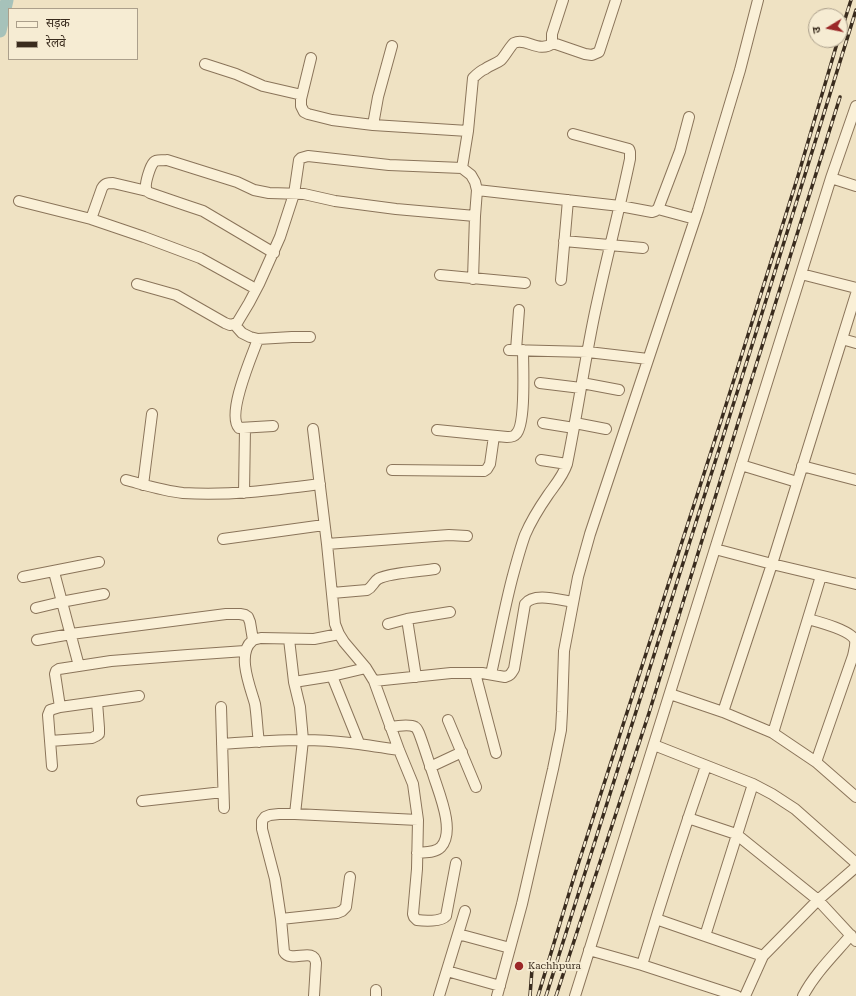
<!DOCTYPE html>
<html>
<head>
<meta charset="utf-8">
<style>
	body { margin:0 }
	#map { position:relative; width:856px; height:996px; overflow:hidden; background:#efe2c3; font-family:"Roboto Serif","Noto Sans Devanagari",serif }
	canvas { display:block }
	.legend { position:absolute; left:8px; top:8px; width:130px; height:52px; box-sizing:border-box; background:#f6ecd3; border:1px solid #ab9f8b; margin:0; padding:5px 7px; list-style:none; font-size:12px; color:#3a2c1e }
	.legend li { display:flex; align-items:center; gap:8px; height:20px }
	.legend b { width:20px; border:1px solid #ab9f8b }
	.north { position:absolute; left:808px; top:8px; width:40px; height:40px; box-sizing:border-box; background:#f6ecd3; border:1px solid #ab9f8b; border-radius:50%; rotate:260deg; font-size:11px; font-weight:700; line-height:16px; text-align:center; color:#3a2c1e }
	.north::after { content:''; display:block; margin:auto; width:14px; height:18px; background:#9b2828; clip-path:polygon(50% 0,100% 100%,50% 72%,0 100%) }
</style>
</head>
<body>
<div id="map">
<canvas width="856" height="996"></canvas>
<ul class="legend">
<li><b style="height:5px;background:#faf0d7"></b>सड़क</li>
<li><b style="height:5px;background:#3a2c1e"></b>रेलवे</li>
</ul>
<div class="north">उ</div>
</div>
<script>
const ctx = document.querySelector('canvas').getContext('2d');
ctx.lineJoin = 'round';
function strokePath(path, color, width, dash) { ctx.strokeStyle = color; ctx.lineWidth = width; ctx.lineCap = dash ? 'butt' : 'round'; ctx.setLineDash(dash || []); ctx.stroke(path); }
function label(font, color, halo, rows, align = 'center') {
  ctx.font = font + ' "Roboto Serif",serif'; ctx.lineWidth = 4; ctx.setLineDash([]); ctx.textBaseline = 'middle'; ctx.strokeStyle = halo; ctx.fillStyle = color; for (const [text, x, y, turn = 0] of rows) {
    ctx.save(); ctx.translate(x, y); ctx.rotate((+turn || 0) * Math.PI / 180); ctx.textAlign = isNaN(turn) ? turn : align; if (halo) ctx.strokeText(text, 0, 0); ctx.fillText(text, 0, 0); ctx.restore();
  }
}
const river = new Path2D(`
	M0 31 7 0`);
const minor = new Path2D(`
	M563 0 552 34V40L553 43 585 54 592 55 599 52 616 0
	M311 58 301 99V106L304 112 308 114 332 120 373 125 468 131
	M205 64 236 74 263 86 302 95
	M373 125 378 97 392 46
	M462 168 471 175 475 182 477 190 475 216 473 279
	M831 178 856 186
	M477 190 620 206 652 212 655 211 658 209 680 151 689 117
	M19 201 91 219 144 237 200 258 256 289
	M658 209 695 219
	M91 219 102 188C105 183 108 183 113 183L147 191
	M564 241 643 248
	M274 253 203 211 188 206 150 193C148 192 146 191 146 188 145 183 150 166 154 162 157 159 163 161 167 160L237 182 254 190 269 193 304 194 335 201 396 209 475 216
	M801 274 856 288
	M440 275 525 283
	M561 280 568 200
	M137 284 176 295 225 323 230 325 237 323 249 303 259 284 280 237 294 194 299 160 301 158 308 156 389 165 462 168 468 131 473 78C476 75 480 71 485 69 490 65 496 64 501 60 505 56 511 45 514 43 526 37 539 54 553 43
	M234 324 242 333 250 337 258 339 292 337H310
	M258 339C252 356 226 414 239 428L273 426
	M842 339 856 343
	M509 350 588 352 648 359
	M516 350 519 310
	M540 383 581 388
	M582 383 619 390
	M543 423 574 428
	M575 423 606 429
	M313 429 327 544 335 624 339 634 344 642 366 668 374 681 399 750 413 784 418 820 417 869 413 914 414 917 417 920C424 921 441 922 446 916L456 863
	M437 430 507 437C510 437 514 437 516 434 526 425 523 366 523 350
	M541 460 567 464
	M741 465 797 482
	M802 466 856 480
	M392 470 484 471 487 469 490 464 494 436
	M126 480C145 485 164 491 183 493 229 496 274 490 320 484
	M143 485 152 414
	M244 493 245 428
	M223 539 324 525
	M327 544 435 536 449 535 467 536
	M715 549 772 564 856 584
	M54 572 79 666
	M23 577 99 562
	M332 593 367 590C373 587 373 582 378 579 387 573 423 571 435 569
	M36 608 61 602 104 594
	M407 619 416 677
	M808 619C819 622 850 630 855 640 856 645 854 651 853 656L816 762
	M388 624 407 619 450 612
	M289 639 294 682 300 707 303 740 295 814
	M37 640 71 634 172 621 226 614H240L245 615 248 617 250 622 253 640
	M475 673 496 753
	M491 674C498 643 504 610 512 579 516 564 520 549 525 535 531 521 539 508 548 495 555 485 563 476 567 464 577 415 584 366 594 317 605 264 619 212 630 159V152L629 149 573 134
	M332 676 359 743
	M374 681 451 673H482L505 677C510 676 511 674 514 669L525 604C534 592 559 600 573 602
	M294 682 332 676 366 668
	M670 694 723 712 773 733 816 762 856 797
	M60 707 55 674 56 671 59 669 111 661 188 655 245 651
	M221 707 224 808
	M723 712 772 564 856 294
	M448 720 476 787
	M390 727C396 726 410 724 415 727 417 728 418 731 419 733 424 746 428 760 433 774 438 791 456 831 441 847 435 853 425 852 417 853
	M773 733 821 576
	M50 741 92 738 96 736 99 734V728L97 702
	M259 742C257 729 257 716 255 704 251 689 236 654 252 641 254 639 257 639 261 638L314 639 339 634
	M222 744C249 742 277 740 304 740 336 740 367 745 399 750
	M654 745 753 784 772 794 795 809 856 863
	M52 766 48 715 50 710 60 707 139 696
	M430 767 462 752
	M142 801 223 792
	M688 818 736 834 818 900 856 941
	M281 919 337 913 342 911 346 907 350 877
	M656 919 763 956
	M458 934 510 948
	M705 936 753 784
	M589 950 642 965 737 996
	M642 965C662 898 683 832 706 766
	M447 971 500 986
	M314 996 316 963C314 946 291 964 284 952L281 919 275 879 262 829V821L265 817 270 815 279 814H295L418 820
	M376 996V990
	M439 996 465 911
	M497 996 522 904 553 769 561 730 562 712 564 651 578 577 590 534 698 210 740 70 758 0
	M575 996 801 274 831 178 856 106
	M745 996 763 956 818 900 856 867
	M803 996C815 973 835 954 851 935`);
const rail = new Path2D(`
	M840 35 851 0
	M530 996 532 969
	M538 996 574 877 720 424 798 176 838 40
	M546 996 754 339 856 10
	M556 996 649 713 738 423 840 97`);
const markers = [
	[519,966,5,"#9b2828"]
];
const poiNames = [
	["Kachhpura",528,966]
];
strokePath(river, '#a6c2ba', 13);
strokePath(minor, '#8a745a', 12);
strokePath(minor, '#faf0d7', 10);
strokePath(rail, '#3a2c1e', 3.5);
strokePath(rail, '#f6ecd3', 2, [6]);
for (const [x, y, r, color] of markers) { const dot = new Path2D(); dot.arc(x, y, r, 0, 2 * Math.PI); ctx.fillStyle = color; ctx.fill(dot); strokePath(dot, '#f6ecd3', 1.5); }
label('10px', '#3a2c1e', '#f6ecd3', poiNames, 'left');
</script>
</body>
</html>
